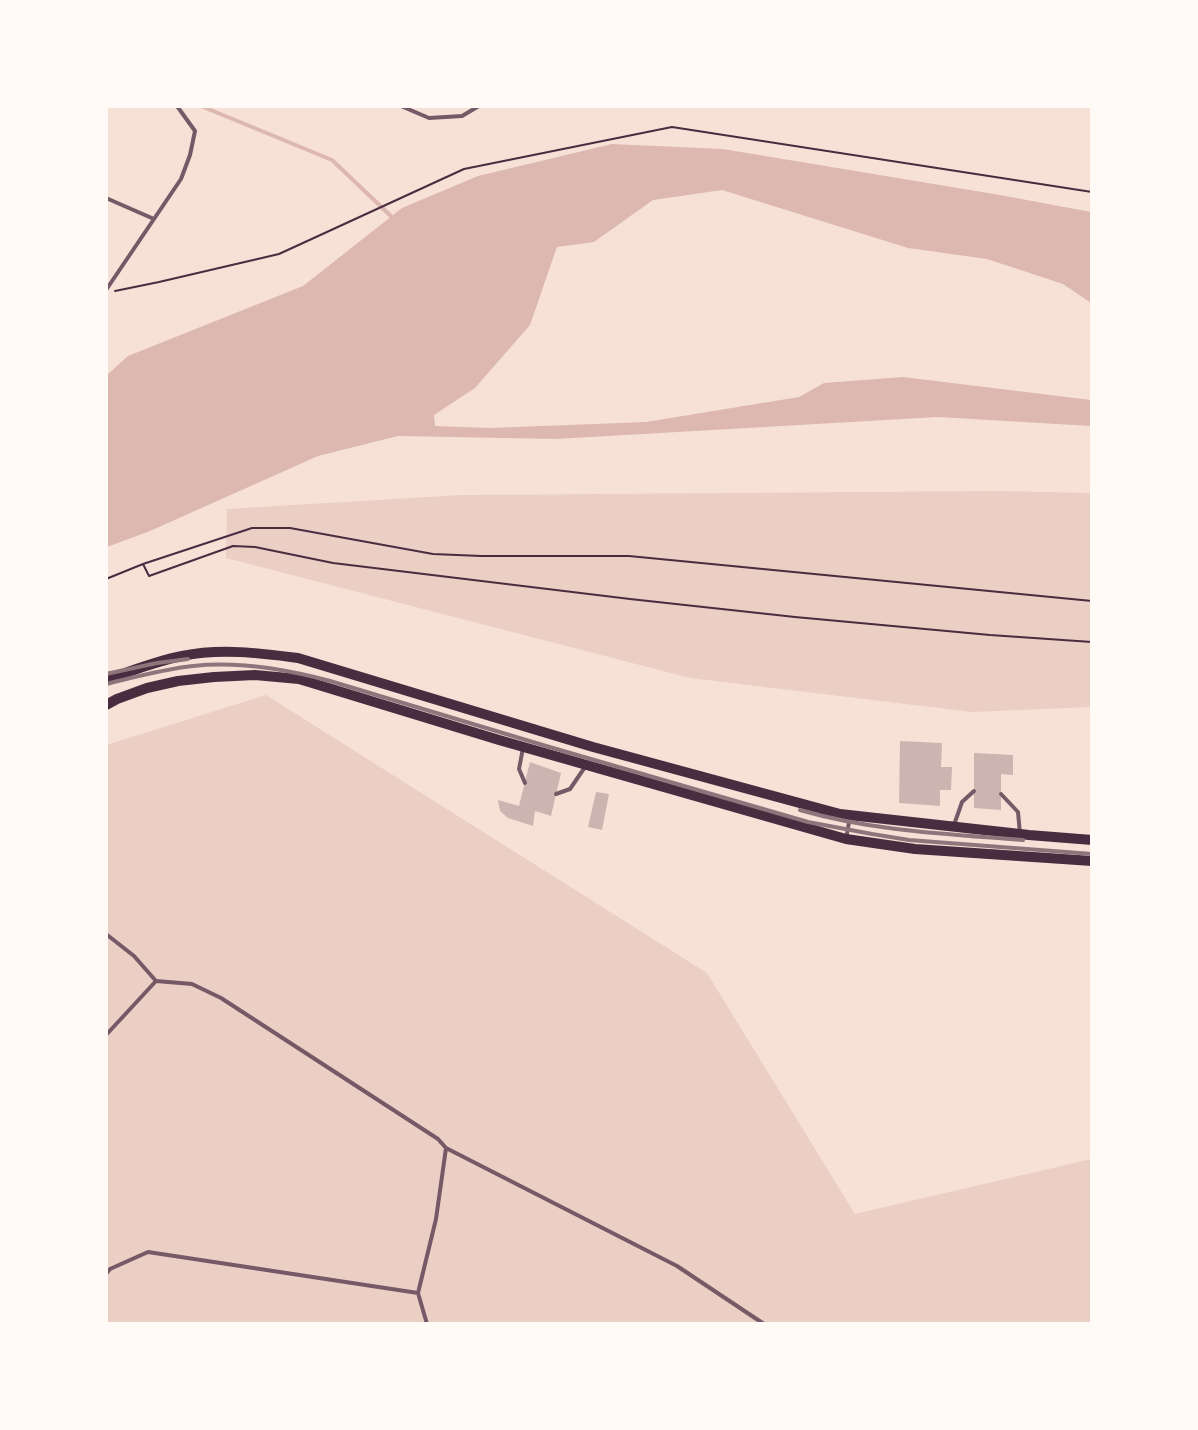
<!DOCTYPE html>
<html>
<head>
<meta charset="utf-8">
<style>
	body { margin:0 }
	#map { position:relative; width:1198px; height:1430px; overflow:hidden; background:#f7e1d7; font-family:"Fira Sans Condensed",sans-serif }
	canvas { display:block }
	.frame { position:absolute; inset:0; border:108px solid #fffaf5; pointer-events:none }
</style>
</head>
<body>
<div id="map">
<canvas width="1198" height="1430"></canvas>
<div class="frame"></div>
</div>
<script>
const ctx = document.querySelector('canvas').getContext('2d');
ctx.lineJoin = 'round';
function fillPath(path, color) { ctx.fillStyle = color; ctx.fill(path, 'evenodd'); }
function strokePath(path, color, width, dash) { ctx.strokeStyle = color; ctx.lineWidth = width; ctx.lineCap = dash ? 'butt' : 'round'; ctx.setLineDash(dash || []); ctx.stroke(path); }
const green = new Path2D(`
	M998 491 1091 493V707L972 712 690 678 226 558 227 509 461 495Z
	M266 695 707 973 855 1214 1091 1159V1323H107L106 745Z`);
const water = new Path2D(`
	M612 144 723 149 1000 195 1091 212V303L1063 284 987 259 908 248 722 190 653 200 594 242 557 247 530 325 475 388 434 415 435 426 490 428 646 422 799 397 824 383 903 377 1091 400V426L938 417 556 439 398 436 318 456 150 531 107 547V375L128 356 303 286 402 208 478 176Z`);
const stream = new Path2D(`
	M201 106 332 160 394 219`);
const building = new Path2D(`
	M900 741 942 743 941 767H952L951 790H940V806L899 803Z
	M974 753 1013 755V775L1001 774V810L974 808Z
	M530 762 561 773 551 816 535 811 533 826 508 818 500 811 498 800 519 806Z
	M596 792 609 794 602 830 588 827Z`);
const path = new Path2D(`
	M115 291 159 282 279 254 464 169 672 127 1092 192
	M143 564 252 528H290L433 554 481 556H629L1092 601
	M106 579 143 564 149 576 233 546 255 547 333 563 630 599 795 617 990 635 1092 642`);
const service = new Path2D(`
	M401 106 429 118 462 116 479 106
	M106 198 154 219
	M106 290 181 179 190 155 195 131 177 106
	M523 748 519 769 525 783
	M556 794 570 789 585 767
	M1001 794 1018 812 1020 834
	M954 825 962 802 974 791
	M846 839 850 817
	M106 934 134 956 156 981 192 984 221 998 438 1139 446 1148 677 1266 764 1324
	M106 1035 156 981
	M106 1274 110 1269 148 1252 418 1293
	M427 1324 418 1293 436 1219 446 1148`);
const primary = new Path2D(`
	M106 680C131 671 156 661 182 656 220 648 260 653 298 658L593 747 840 814 1029 835 1092 840
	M106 705 117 699 147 688 178 681 214 677 255 675 299 679 499 740 846 839 915 849 1092 861`);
const rail = new Path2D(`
	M106 674 157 663 188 659
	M106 684C135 677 164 669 193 666 239 661 285 669 330 681L546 746 808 822 872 834 909 840 1092 854
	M800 810C872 831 948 834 1023 840`);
fillPath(green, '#ebcfc5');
fillPath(water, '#dcb8b0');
strokePath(stream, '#dcb8b0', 4);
fillPath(building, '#ccb4b1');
strokePath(path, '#4a2c40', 2);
strokePath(service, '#755966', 4);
strokePath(primary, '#4a2c40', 10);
strokePath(rail, '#8f747c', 4);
</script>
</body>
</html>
